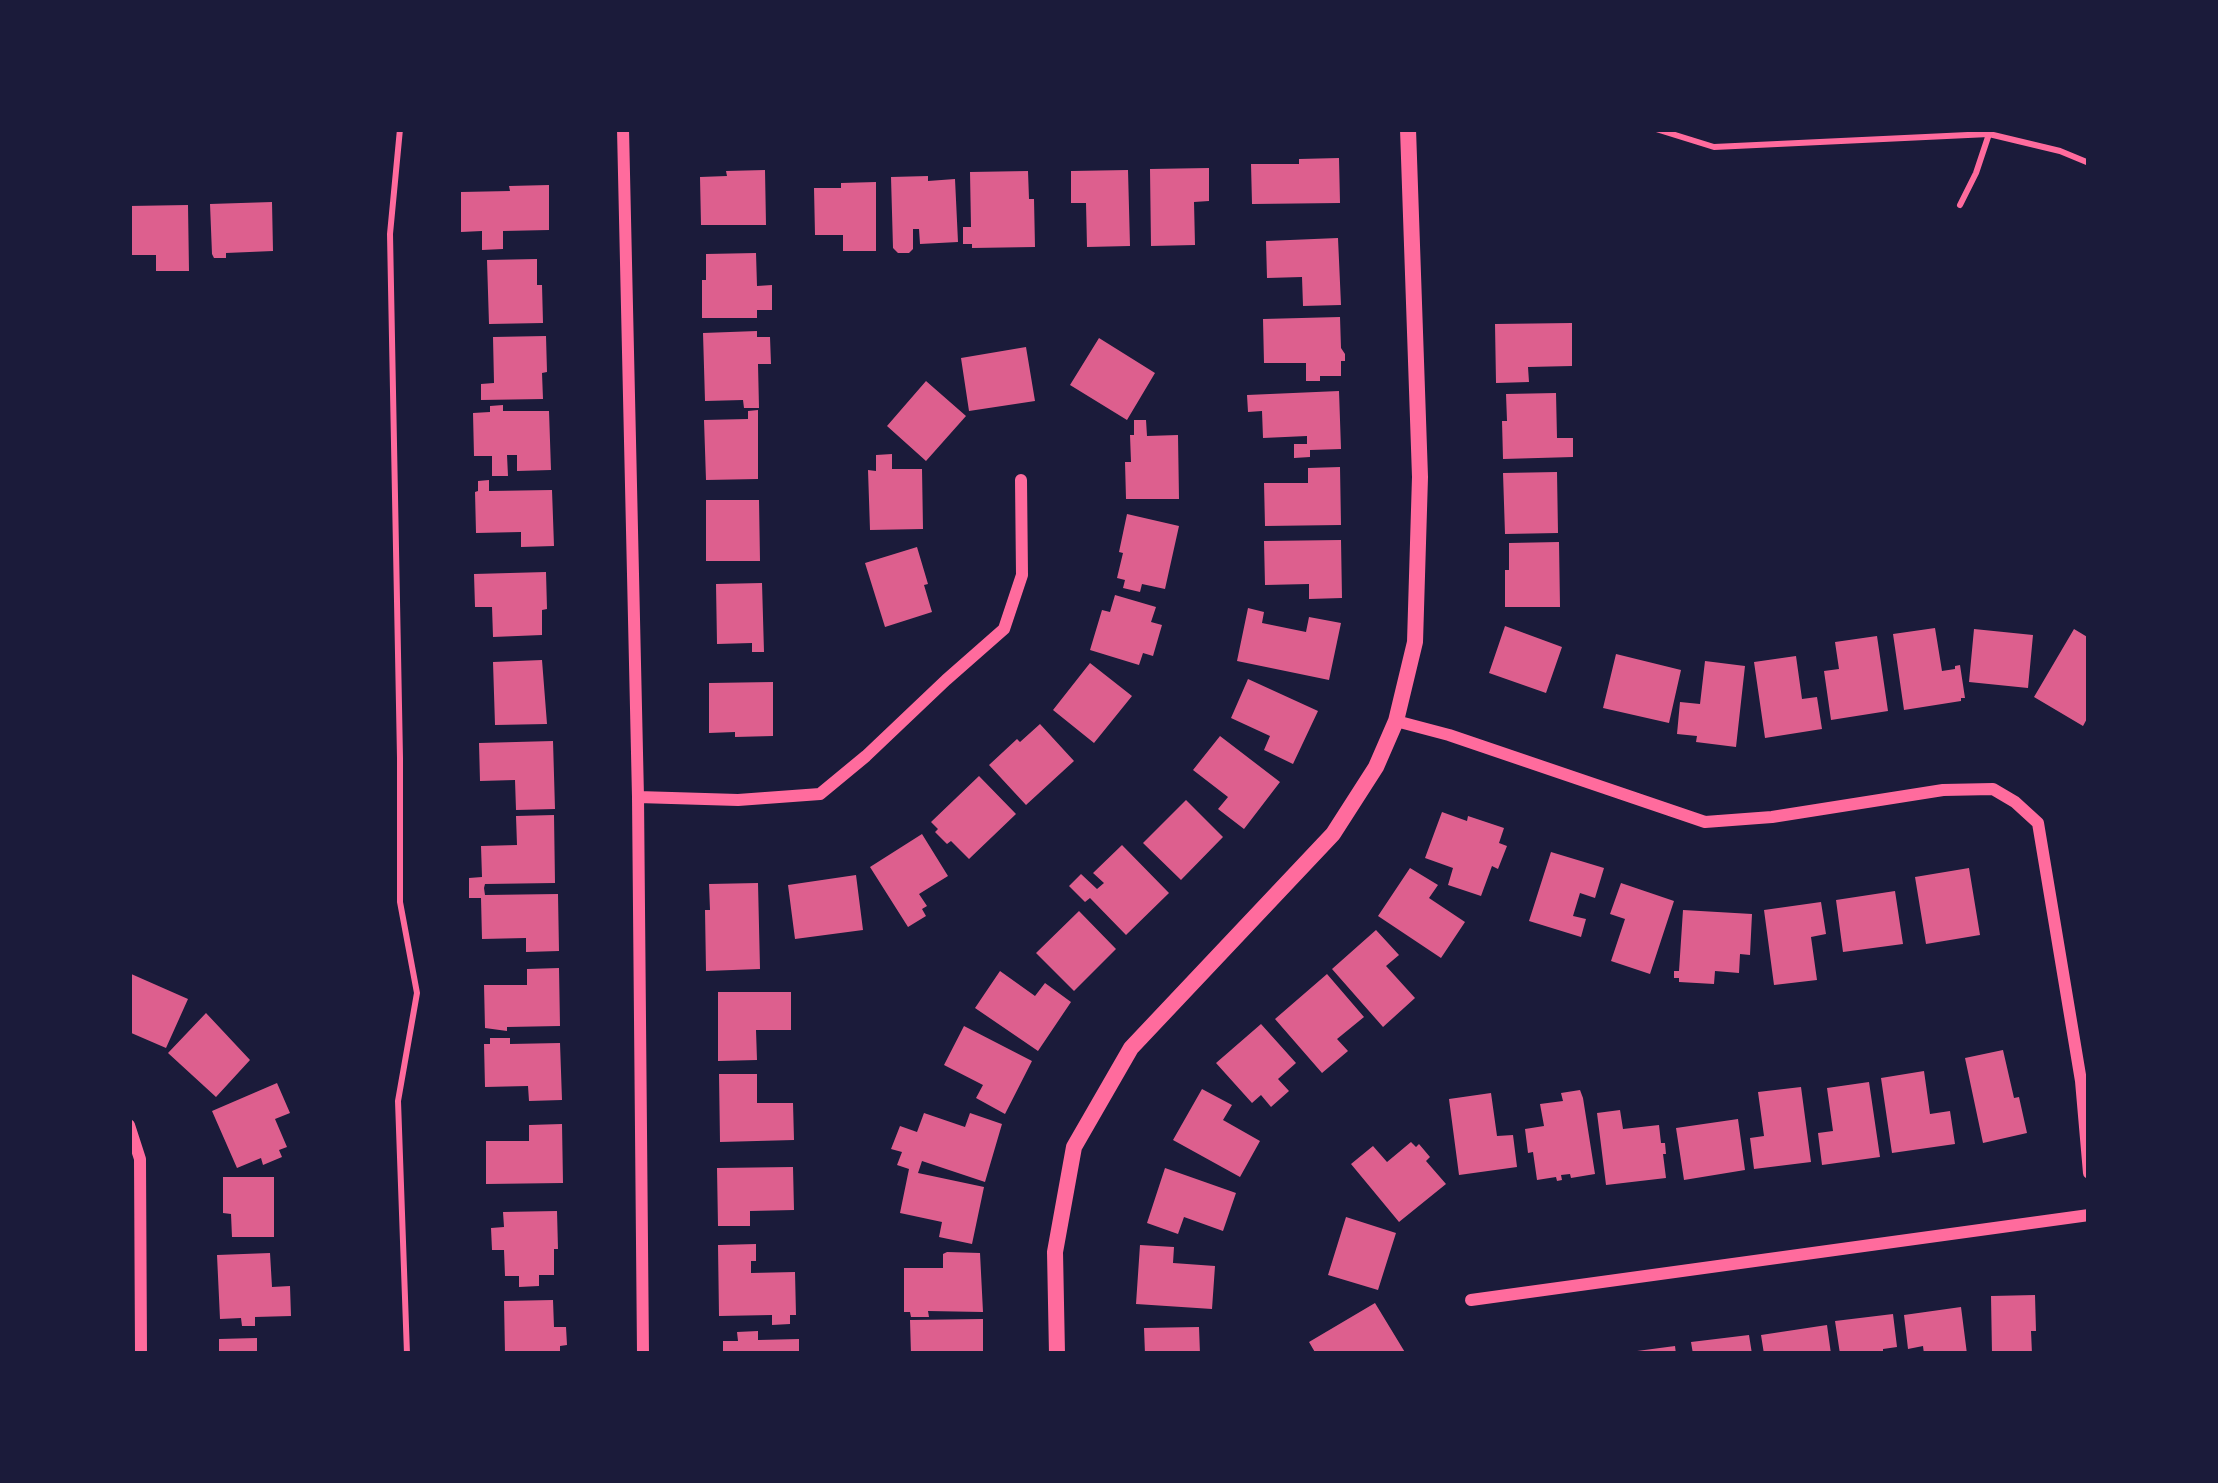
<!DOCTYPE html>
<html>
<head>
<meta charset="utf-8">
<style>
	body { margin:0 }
	#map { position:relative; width:2218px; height:1483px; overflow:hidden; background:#1b1b3a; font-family:Cabin,sans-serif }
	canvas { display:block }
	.frame { position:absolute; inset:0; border:132px solid #1b1b3a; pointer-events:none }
</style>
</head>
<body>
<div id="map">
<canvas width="2218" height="1483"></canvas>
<div class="frame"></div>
</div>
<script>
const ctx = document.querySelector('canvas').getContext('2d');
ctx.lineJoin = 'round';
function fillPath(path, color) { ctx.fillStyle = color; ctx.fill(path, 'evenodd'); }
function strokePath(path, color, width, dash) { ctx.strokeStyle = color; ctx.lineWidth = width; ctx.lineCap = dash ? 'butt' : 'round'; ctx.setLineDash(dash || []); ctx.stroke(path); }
const building = new Path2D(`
	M1339 158 1340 203 1252 204 1251 164H1299V159Z
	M1209 168V201L1194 202 1195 245 1151 246 1150 169Z
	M765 170 766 225H701L700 177 727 176 726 171Z
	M1128 170 1130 246 1087 247 1086 203H1071V171Z
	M1028 171 1029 199H1034L1035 247 972 248V244H963V227H971L970 172Z
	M928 176V181L955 179 958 242 920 244 919 229H913V249L909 253H898L893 248 891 177Z
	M876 182V251H843V235H815L814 188H841V183Z
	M549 185V230L503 231V249L482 250V231L461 232V192L510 191 509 186Z
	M272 202 273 251 226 253V258H214L212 254 210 204Z
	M188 205 189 271H156V255H130L129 206Z
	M1338 238 1341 305 1303 306 1302 277 1267 278 1266 241Z
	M756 253 757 286 772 285V310H757V318H702V280H706V254Z
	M537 259V285H542L543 323 489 324 487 260Z
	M1340 317 1341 348 1345 354V361H1341V376H1320V381H1306V363H1264L1263 319Z
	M1572 323V366L1528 367 1529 382 1496 383 1495 324Z
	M757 331V337H770L771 364H758L759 408H744L743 400 705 401 703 333Z
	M546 336 547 372 542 373 543 399 481 400V384L494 383 493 337Z
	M1099 338 1155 373 1127 420 1070 385Z
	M1026 347 1035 401 969 411 961 358Z
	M926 381 966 416 926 461 887 426Z
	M1339 391 1341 449 1310 450V457L1294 458V444H1307V436L1263 438 1262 411 1248 412 1247 395Z
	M1556 393 1557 438H1573V457L1503 459 1502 421H1507L1506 394Z
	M503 405V411H549L551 470 517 471V455H507L508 476H492V456H474L473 413 490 412V406Z
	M758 410V479L706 480 704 420 748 419V411Z
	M1134 420H1146L1147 436 1178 435 1179 499H1126L1125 462H1131L1130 435H1134Z
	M892 454V469H922L923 529 870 530 868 470 876 471V455Z
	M1340 467 1341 525 1265 526 1264 483H1308V468Z
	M1557 472 1558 533 1505 534 1503 473Z
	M489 480V491L552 490 554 546 521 547V532L476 533 475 492 478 491V481Z
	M706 500H759L760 561H706Z
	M1127 514 1179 526 1165 589 1142 584 1140 592 1123 588 1125 580 1117 578 1123 553 1119 552Z
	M1341 540 1342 598 1309 599V584L1265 585 1264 541Z
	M1559 542 1560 607H1505V570H1509V543Z
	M917 547 928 584 924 585 932 612 885 627 865 563Z
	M546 572 547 609 542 610V635L493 637 492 607H475L474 574Z
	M762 583 764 652H752V643L717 644 716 584Z
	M1115 595 1156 607 1151 622 1162 625 1153 656 1143 653 1139 665 1090 650 1102 610 1110 612Z
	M1248 608 1264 612 1262 623 1306 632 1309 617 1341 623 1329 680 1237 661Z
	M1505 626 1562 647 1546 693 1489 673Z
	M1935 628 1942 671 1955 669V666L1960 665 1965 698H1961V701L1904 710 1893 634Z
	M1974 629 2033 635 2028 688 1969 682Z
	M2074 629 2089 638V686L2087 691 2089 692V715L2083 726 2034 697Z
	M1877 636 1888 711 1831 720 1824 671 1839 669 1835 642Z
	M1616 654 1681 670 1669 723 1603 708Z
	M1796 656 1802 699 1817 697 1822 729 1765 738 1754 662Z
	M542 660 547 724 495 725 493 662Z
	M1705 661 1745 666 1736 747 1696 742 1697 736 1677 734 1680 702 1700 704Z
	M1090 663 1132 696 1094 743 1053 710Z
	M1248 679 1318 711 1293 764 1264 750 1270 736 1231 718Z
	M773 682V736L735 737V732L709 733V683Z
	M1040 724 1074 761 1026 805 989 765 1017 739 1020 742Z
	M1220 736 1280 782 1244 829 1218 809 1228 797 1193 770Z
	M553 741 555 809 516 810 515 780 480 781 479 743Z
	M979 776 1016 814 969 859 951 841 947 844 935 832 938 829 931 822Z
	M1186 800 1223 837 1181 880 1143 843Z
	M1442 812 1467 821 1468 816 1504 828 1499 843 1507 846 1498 869 1492 866 1481 896 1448 885 1453 868 1425 858Z
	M554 815 555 883 485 884 484 888 485 895 558 894 559 951 526 952V938L482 939 481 898H469V878L482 877 481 846 517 845 516 816Z
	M922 834 948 876 919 894 927 906 922 909 926 916 908 927 870 867Z
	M1122 845 1169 893 1126 935 1090 898 1085 902 1069 886 1081 874 1097 889 1104 883 1093 873Z
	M1551 852 1604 868 1595 898 1580 893 1573 916 1586 919 1581 937 1529 921Z
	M1410 868 1438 885 1429 898 1465 922 1441 958 1378 916Z
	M1969 868 1980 935 1926 944 1915 877Z
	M856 875 863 930 795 939 788 885Z
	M758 883 760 969 706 971 705 910H710L709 884Z
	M1621 883 1674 901 1650 974 1611 961 1625 919 1610 914Z
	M1895 891 1903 944 1843 952 1836 900Z
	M1821 902 1826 934 1811 937 1817 980 1774 985 1764 910Z
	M1683 910 1752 914 1750 955 1740 954 1739 973 1715 971 1714 984 1679 982V978H1674V971H1679Z
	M1079 911 1116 949 1074 991 1036 953Z
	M1376 930 1399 955 1386 966 1415 998 1383 1027 1332 969Z
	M559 968 560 1026 507 1027V1031L485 1028 484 985H527V969Z
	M1000 971 1035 996 1045 983 1071 1002 1038 1051 975 1008Z
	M129 973 188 999 166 1048 129 1032Z
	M1327 974 1364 1017 1337 1039 1348 1051 1322 1073 1275 1019Z
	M718 992H791V1030H756L757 1060 718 1061Z
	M206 1013 250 1060 216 1097 168 1053Z
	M1261 1024 1296 1063 1278 1079 1289 1091 1271 1107 1261 1095 1252 1103 1216 1063Z
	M964 1026 1032 1061 1005 1114 976 1098 983 1085 944 1065Z
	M490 1038H510V1044L560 1043 562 1100 529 1101 528 1086 485 1087 484 1044H490Z
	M2003 1050 2014 1098 2019 1097 2027 1133 1983 1143 1965 1058Z
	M1924 1071 1930 1114 1950 1111 1955 1144 1892 1153 1881 1078Z
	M719 1074H757V1103H793L794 1140 720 1142Z
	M1869 1082 1880 1157 1822 1165 1818 1133 1833 1131 1827 1088Z
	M277 1083 290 1113 275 1119 287 1147 279 1150 282 1157 263 1165 261 1158 237 1168 212 1111Z
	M1801 1087 1811 1162 1754 1169 1750 1138 1764 1136 1758 1092Z
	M1202 1089 1232 1105 1223 1120 1260 1141 1240 1177 1173 1140Z
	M1580 1090 1583 1098 1595 1174 1571 1178 1570 1174 1561 1175 1562 1180 1557 1181 1556 1177 1537 1180 1533 1152 1528 1153 1525 1129 1544 1126 1540 1104 1563 1101 1561 1093Z
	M1491 1093 1497 1136 1513 1135 1517 1167 1459 1175 1449 1099Z
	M1620 1110 1623 1129 1659 1125 1661 1143H1665L1666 1154H1663L1666 1178 1606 1185 1597 1113Z
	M924 1113 965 1127 970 1113 1002 1124 985 1182 922 1161 918 1173 984 1187 972 1244 939 1237 942 1222 900 1213 909 1169 897 1165 902 1152 891 1149 900 1126 917 1132Z
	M1738 1119 1745 1170 1684 1180 1676 1128Z
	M562 1124 563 1183 486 1184V1141H529V1125Z
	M1411 1142 1416 1147 1419 1144 1430 1157 1426 1161 1446 1184 1399 1222 1351 1164 1373 1146 1387 1162Z
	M793 1167 794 1210 750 1211V1226H718L717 1168Z
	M1165 1168 1236 1193 1223 1231 1184 1217 1178 1234 1147 1223Z
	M223 1177H274V1237H232L231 1214 223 1213Z
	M557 1211 558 1249H554V1275H539V1286L519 1287V1276H505L504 1250H492L491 1228 504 1227 503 1212Z
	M1346 1217 1396 1233 1378 1290 1328 1275Z
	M756 1244V1261H751V1273L795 1272 796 1315H790V1324L772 1325V1315L719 1316 718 1245Z
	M1140 1245 1174 1247 1173 1263 1215 1266 1212 1309 1136 1304Z
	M947 1252 980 1253 983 1312 928 1311 929 1317H911L910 1312H904V1268H943V1254Z
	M270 1253 272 1287 290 1286 291 1316 255 1317V1326H242L241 1318 220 1319 217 1255Z
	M2035 1295 2036 1331H2031L2032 1354H1992L1991 1296Z
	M553 1300 554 1327H566L567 1345 560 1346V1354H505L504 1301Z
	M1375 1303 1406 1354H1316L1309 1342Z
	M1961 1307 1967 1354H1924L1923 1346 1908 1349 1904 1315Z
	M1893 1314 1897 1347 1883 1349V1354H1840L1835 1321Z
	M983 1319V1354H911L910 1320Z
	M1827 1325 1831 1354H1764L1761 1335Z
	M1199 1327 1200 1354H1145L1144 1328Z
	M758 1331V1340L799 1339V1354H723V1341H738L737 1332Z
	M1749 1335 1752 1354H1693L1691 1342Z
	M257 1338V1354H219V1339Z
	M1675 1346 1676 1354H1637V1351Z`);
const path = new Path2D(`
	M400 129 390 234 400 758V902L417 993 398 1101 407 1354
	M1656 129 1714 147 1989 134 2060 151 2089 163
	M1960 205 1976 173 1989 134`);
const minor = new Path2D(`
	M623 129 638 797 643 1354
	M1396 721 1449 735 1705 822 1772 817 1943 790 1993 789 2015 802 2038 823 2081 1081 2089 1173
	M638 797 738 800 820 794 866 756 946 680 1004 629 1022 575 1021 480
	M129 1125 140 1159 141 1354
	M1471 1300 2089 1215`);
const tertiary = new Path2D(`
	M1057 1354 1055 1252 1074 1147 1131 1048 1333 834 1376 767 1396 721 1415 642 1420 477 1408 129`);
fillPath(building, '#dd5f8e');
strokePath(path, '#ff6b9d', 6);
strokePath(minor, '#ff6b9d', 12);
strokePath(tertiary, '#ff6b9d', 16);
</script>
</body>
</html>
